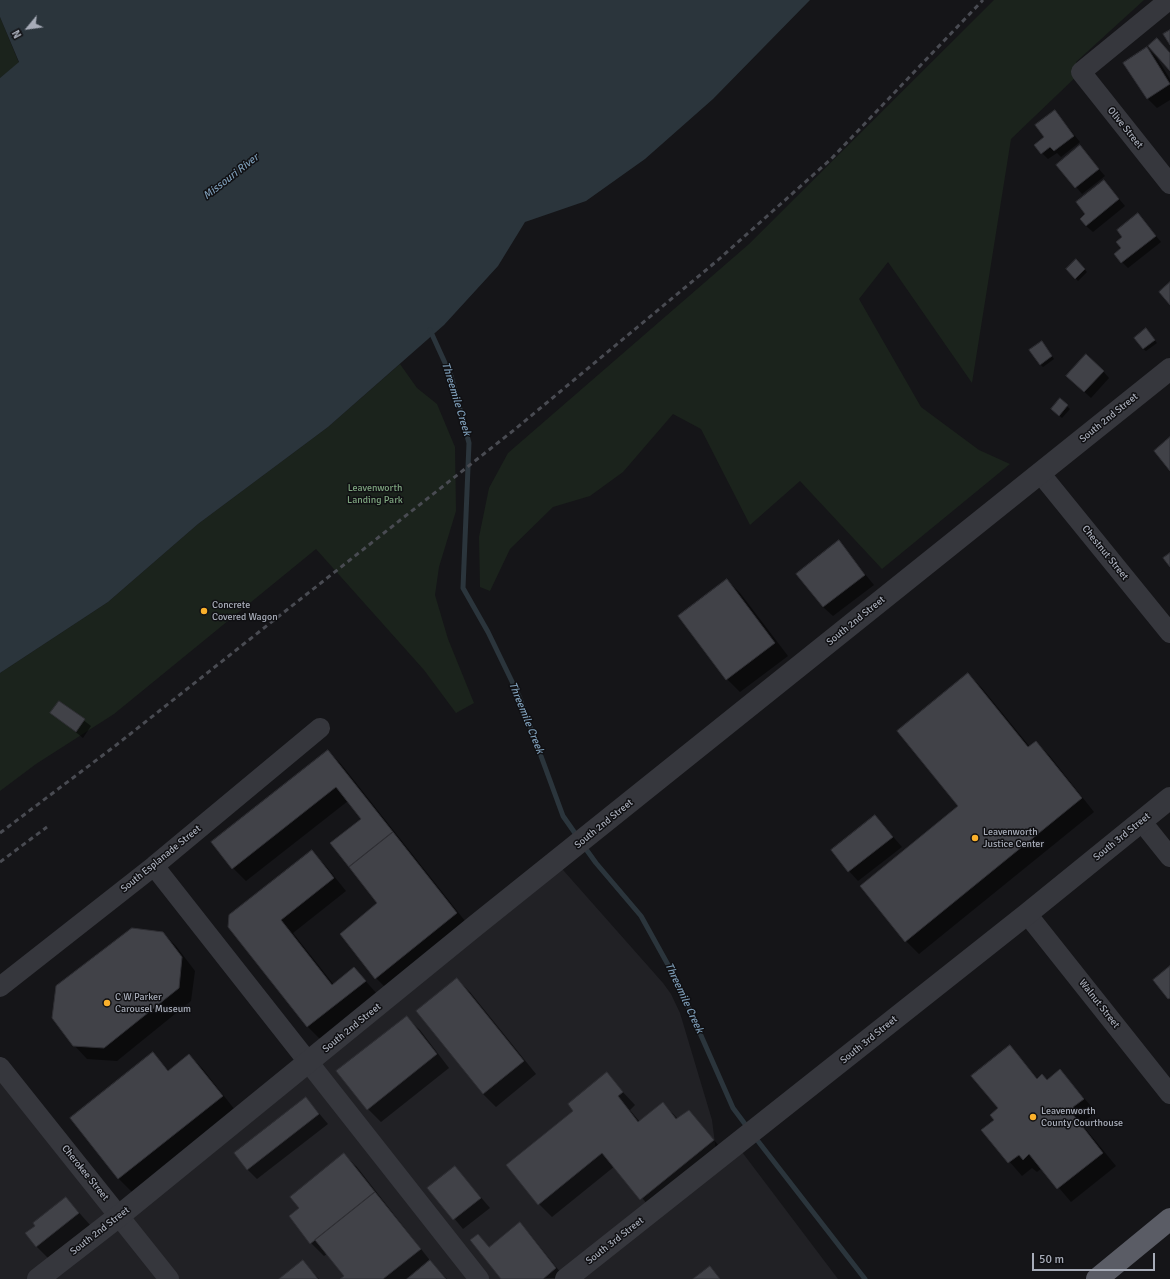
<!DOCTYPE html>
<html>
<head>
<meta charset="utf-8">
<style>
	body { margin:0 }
	#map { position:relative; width:1170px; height:1279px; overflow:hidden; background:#151518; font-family:Signika,sans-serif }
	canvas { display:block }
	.north { position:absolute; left:8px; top:8px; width:40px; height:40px; -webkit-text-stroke:3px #101013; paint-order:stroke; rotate:241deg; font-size:11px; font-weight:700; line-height:16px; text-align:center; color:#a7acb8 }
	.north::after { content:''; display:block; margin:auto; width:14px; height:18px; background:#a7acb8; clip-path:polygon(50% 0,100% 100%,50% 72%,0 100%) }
	.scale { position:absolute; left:1032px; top:1253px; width:123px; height:18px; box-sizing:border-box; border:2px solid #a7acb8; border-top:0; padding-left:5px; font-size:12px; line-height:14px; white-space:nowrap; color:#a7acb8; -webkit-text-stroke:3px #101013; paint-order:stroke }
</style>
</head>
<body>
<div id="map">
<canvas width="1170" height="1279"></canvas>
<div class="north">N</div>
<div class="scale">50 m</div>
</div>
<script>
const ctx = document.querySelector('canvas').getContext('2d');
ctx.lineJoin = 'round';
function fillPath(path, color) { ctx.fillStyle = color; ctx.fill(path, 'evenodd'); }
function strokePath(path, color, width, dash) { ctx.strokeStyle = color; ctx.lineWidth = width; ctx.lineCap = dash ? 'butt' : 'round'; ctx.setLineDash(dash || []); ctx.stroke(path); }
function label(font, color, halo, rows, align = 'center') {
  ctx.font = font + ' Signika,sans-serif'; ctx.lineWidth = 3; ctx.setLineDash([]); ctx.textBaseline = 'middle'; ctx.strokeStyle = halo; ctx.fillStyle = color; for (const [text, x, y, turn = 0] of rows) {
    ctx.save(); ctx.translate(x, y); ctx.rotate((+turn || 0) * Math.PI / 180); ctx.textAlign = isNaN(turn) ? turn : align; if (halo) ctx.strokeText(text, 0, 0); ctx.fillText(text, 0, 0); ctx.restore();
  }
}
const built = new Path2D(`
	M556 862 663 983 671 994 680 1013 712 1120 717 1159 736 1144 838 1279H0V1067L119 1216Z`);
const green = new Path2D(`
	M994 0H1144L1076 62 1081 72 1011 139 972 383 888 262 859 299 921 407 979 450 1010 464 882 569 800 481 750 525 701 429 673 414 623 472 590 496 553 507 510 549 490 591 480 587 479 537 489 488 508 453 749 244Z
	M0 17 19 63 0 78Z
	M400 364 417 388 437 404 455 447 456 511 439 567 435 595 448 639 474 703 456 713 424 670 316 549 114 714 36 764 0 791V673L108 602 198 524 328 427Z`);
const water = new Path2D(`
	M0 0H810L713 99 645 159 586 201 525 222 498 266 444 325 328 427 198 524 108 602 0 673V78L19 62 0 17Z`);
const shadow = new Path2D(`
	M1147 48 1157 58 1170 79V100L1157 108 1148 99Z
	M1055 111 1080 142 1061 157 1057 153 1048 159 1042 153Z
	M1080 147 1105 176 1082 194 1058 165Z
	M1110 188 1125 206 1093 232 1086 226Z
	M1138 214 1161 242 1128 268 1122 262 1123 237Z
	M1076 260 1087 272 1078 281 1067 269Z
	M1148 332 1157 343 1146 351 1143 349Z
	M1042 342 1054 359 1043 367 1040 364Z
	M1103 371 1109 378 1091 398 1074 382Z
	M1060 400 1070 409 1062 418 1055 412Z
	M839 542 874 585 833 616 823 607Z
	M727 580 740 593 788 656 740 692 727 679Z
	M968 674 981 687 1030 747 1036 742 1049 755 1094 812 919 954 906 941 861 886 959 806Z
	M60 702 91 726 83 738 52 713Z
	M328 751 341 764 469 926 389 991 376 978 341 934 379 903 362 819 348 801 246 881 233 868Z
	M875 816 902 847 858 881 849 871Z
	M312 852 325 865 346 891 293 933 334 985 354 968 378 995 321 1040 308 1027 229 926Z
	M162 932 176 946 195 971 191 1001 117 1061 87 1059 74 1045Z
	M457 979 470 992 536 1074 496 1107 483 1094 417 1011Z
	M406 1017 420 1030 449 1068 381 1122 368 1109Z
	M1010 1046 1038 1079 1047 1080 1060 1070 1096 1112 1085 1121 1088 1124 1084 1127 1116 1166 1071 1202 1042 1168 1037 1172 1032 1168 1022 1176 982 1130 995 1120 999 1109Z
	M153 1053 169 1071 189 1055 202 1068 235 1110 132 1192 119 1179 71 1118Z
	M606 1074 635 1105 630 1110 640 1122 663 1103 678 1119 689 1111 726 1154 654 1212 615 1166 552 1217 539 1204 574 1111Z
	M306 1098 328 1124 257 1179 247 1169Z
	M344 1154 357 1167 432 1263 447 1279H341L345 1276 327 1254 324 1256 311 1243 300 1208Z
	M455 1167 490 1208 463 1229 429 1188Z
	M66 1198 91 1226 49 1259 36 1246 37 1226Z
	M520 1224 529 1233 565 1278 502 1279 478 1235 490 1248Z
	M303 1261 319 1279H280Z`);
const stream = new Path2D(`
	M430 330 451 376 469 443 463 588 488 632 519 696 563 816 577 836
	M583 845 596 863 641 916 677 981 733 1108 748 1128
	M754 1136 865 1279`);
const building = new Path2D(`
	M1170 30V45L1163 34Z
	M1157 38 1170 53V71L1148 46Z
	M1147 47 1170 84 1147 99 1123 63Z
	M1055 110 1074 136 1054 151 1050 147 1041 154 1034 145 1044 137 1035 125Z
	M1080 145 1099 169 1075 188 1056 165Z
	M1104 180 1119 199 1086 226 1080 219 1085 214 1076 202Z
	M1138 213 1156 236 1121 263 1114 254 1121 248 1116 242 1122 237 1117 230Z
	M1076 259 1085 269 1075 279 1066 269Z
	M1170 282V305L1159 292Z
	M1146 328 1155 340 1143 349 1134 338Z
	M1042 341 1052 356 1040 365 1029 350Z
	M1086 354 1104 371 1084 392 1066 376Z
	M1060 398 1068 405 1059 416 1051 409Z
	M1170 437V471L1154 451Z
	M839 540 865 575 823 607 796 574Z
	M1170 553V567L1163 558Z
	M727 579 775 643 726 680 678 616Z
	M968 673 1028 747 1036 741 1082 798 905 942 860 886 958 806 897 731Z
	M59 701 85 719 76 732 50 713Z
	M328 750 393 832 349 867 330 843 361 819 336 787 232 869 211 842Z
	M875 815 893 837 848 872 831 850Z
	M393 832 457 913 375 979 340 934 377 903 349 867Z
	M312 850 334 878 281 920 332 985 354 967 366 981 307 1027 228 927 229 915Z
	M132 928 163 932 182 957 179 988 104 1048 73 1046 52 1018 56 986Z
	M1170 966V998L1168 999 1153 980Z
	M457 978 524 1061 483 1094 416 1011Z
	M407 1016 437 1054 367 1110 336 1071Z
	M1010 1045 1037 1079 1042 1074 1047 1080 1060 1069 1084 1099 1073 1107 1076 1110 1072 1113 1103 1153 1057 1189 1029 1154 1023 1160 1019 1155 1008 1163 981 1130 994 1120 990 1115 998 1108 971 1076Z
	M153 1052 168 1071 189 1054 223 1096 118 1179 70 1118Z
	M607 1072 623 1092 618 1096 638 1122 663 1102 676 1119 689 1110 714 1140 640 1200 602 1153 538 1205 506 1165 573 1111 568 1104Z
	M306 1097 319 1114 247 1170 234 1153Z
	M344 1153 375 1192 310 1244 289 1216 299 1208 290 1197Z
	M455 1166 481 1198 453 1220 427 1188Z
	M375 1192 421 1249 383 1279H340L344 1276 315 1240Z
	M66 1197 79 1213 36 1247 25 1233 35 1226 33 1223Z
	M520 1222 556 1268 543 1279H501L470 1240 478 1234 489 1247Z
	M303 1260 318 1279H279Z
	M430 1260 446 1279H407Z
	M710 1266 720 1279H693Z`);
const minor = new Path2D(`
	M1169 0 1081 72 1170 184
	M1040 473 1170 633
	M1142 822 1170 857
	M154 866 479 1279
	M1027 914 1170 1094
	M0 987 154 866 320 728
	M0 1067 169 1279`);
const tertiary = new Path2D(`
	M38 1279 119 1216 475 926 1170 369
	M566 1279 1027 914 1170 798`);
const trunk = new Path2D(`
	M1097 1279 1170 1219`);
const rail = new Path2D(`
	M0 833 115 746 514 430 718 260 831 159 983 0
	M0 862 47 827`);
const markers = [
	[204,611,4,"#fab02b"],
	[975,838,4,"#fab02b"],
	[107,1003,4,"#fab02b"],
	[1033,1117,4,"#fab02b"]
];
const streetNames = [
	["Olive Street",1125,128,51],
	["South 2nd Street",1109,418,-39],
	["Chestnut Street",1105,553,51],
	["South 2nd Street",856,621,-39],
	["South 2nd Street",604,824,-39],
	["South 3rd Street",1122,837,-39],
	["South Esplanade Street",161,859,-39],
	["Walnut Street",1099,1004,52],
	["South 2nd Street",352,1028,-39],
	["South 3rd Street",869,1040,-39],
	["Cherokee Street",85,1173,51],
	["South 2nd Street",100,1231,-38],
	["South 3rd Street",615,1241,-38]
];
const parkNames = [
	["Leavenworth",375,488],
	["Landing Park",375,500]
];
const poiNames = [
	["Concrete",212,605],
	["Covered Wagon",212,617],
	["Leavenworth",983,832],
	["Justice Center",983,844],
	["C W Parker",115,997],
	["Carousel Museum",115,1009],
	["Leavenworth",1041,1111],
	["County Courthouse",1041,1123]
];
const waterNames = [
	["Missouri River",231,177,-38],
	["Threemile Creek",456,399,73],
	["Threemile Creek",526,718,68],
	["Threemile Creek",684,998,65]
];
fillPath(built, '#212125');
fillPath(green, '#1b231c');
fillPath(water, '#2b353c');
fillPath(shadow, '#0007');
strokePath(stream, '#2b353c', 5);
fillPath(building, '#414248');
strokePath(building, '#2f2f34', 1);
strokePath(minor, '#36373d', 20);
strokePath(tertiary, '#36373d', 22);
strokePath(trunk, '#5a5c65', 22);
strokePath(rail, '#494b52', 3, [5, 4]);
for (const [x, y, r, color] of markers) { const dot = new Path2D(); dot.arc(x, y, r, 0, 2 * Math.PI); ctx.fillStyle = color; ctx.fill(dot); strokePath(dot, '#101013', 1.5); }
label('10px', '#a7acb8', '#101013', streetNames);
label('10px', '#7da47e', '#101013', parkNames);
label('10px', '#a7acb8', '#101013', poiNames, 'left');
label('italic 11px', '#7c9bb5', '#101013', waterNames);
</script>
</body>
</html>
